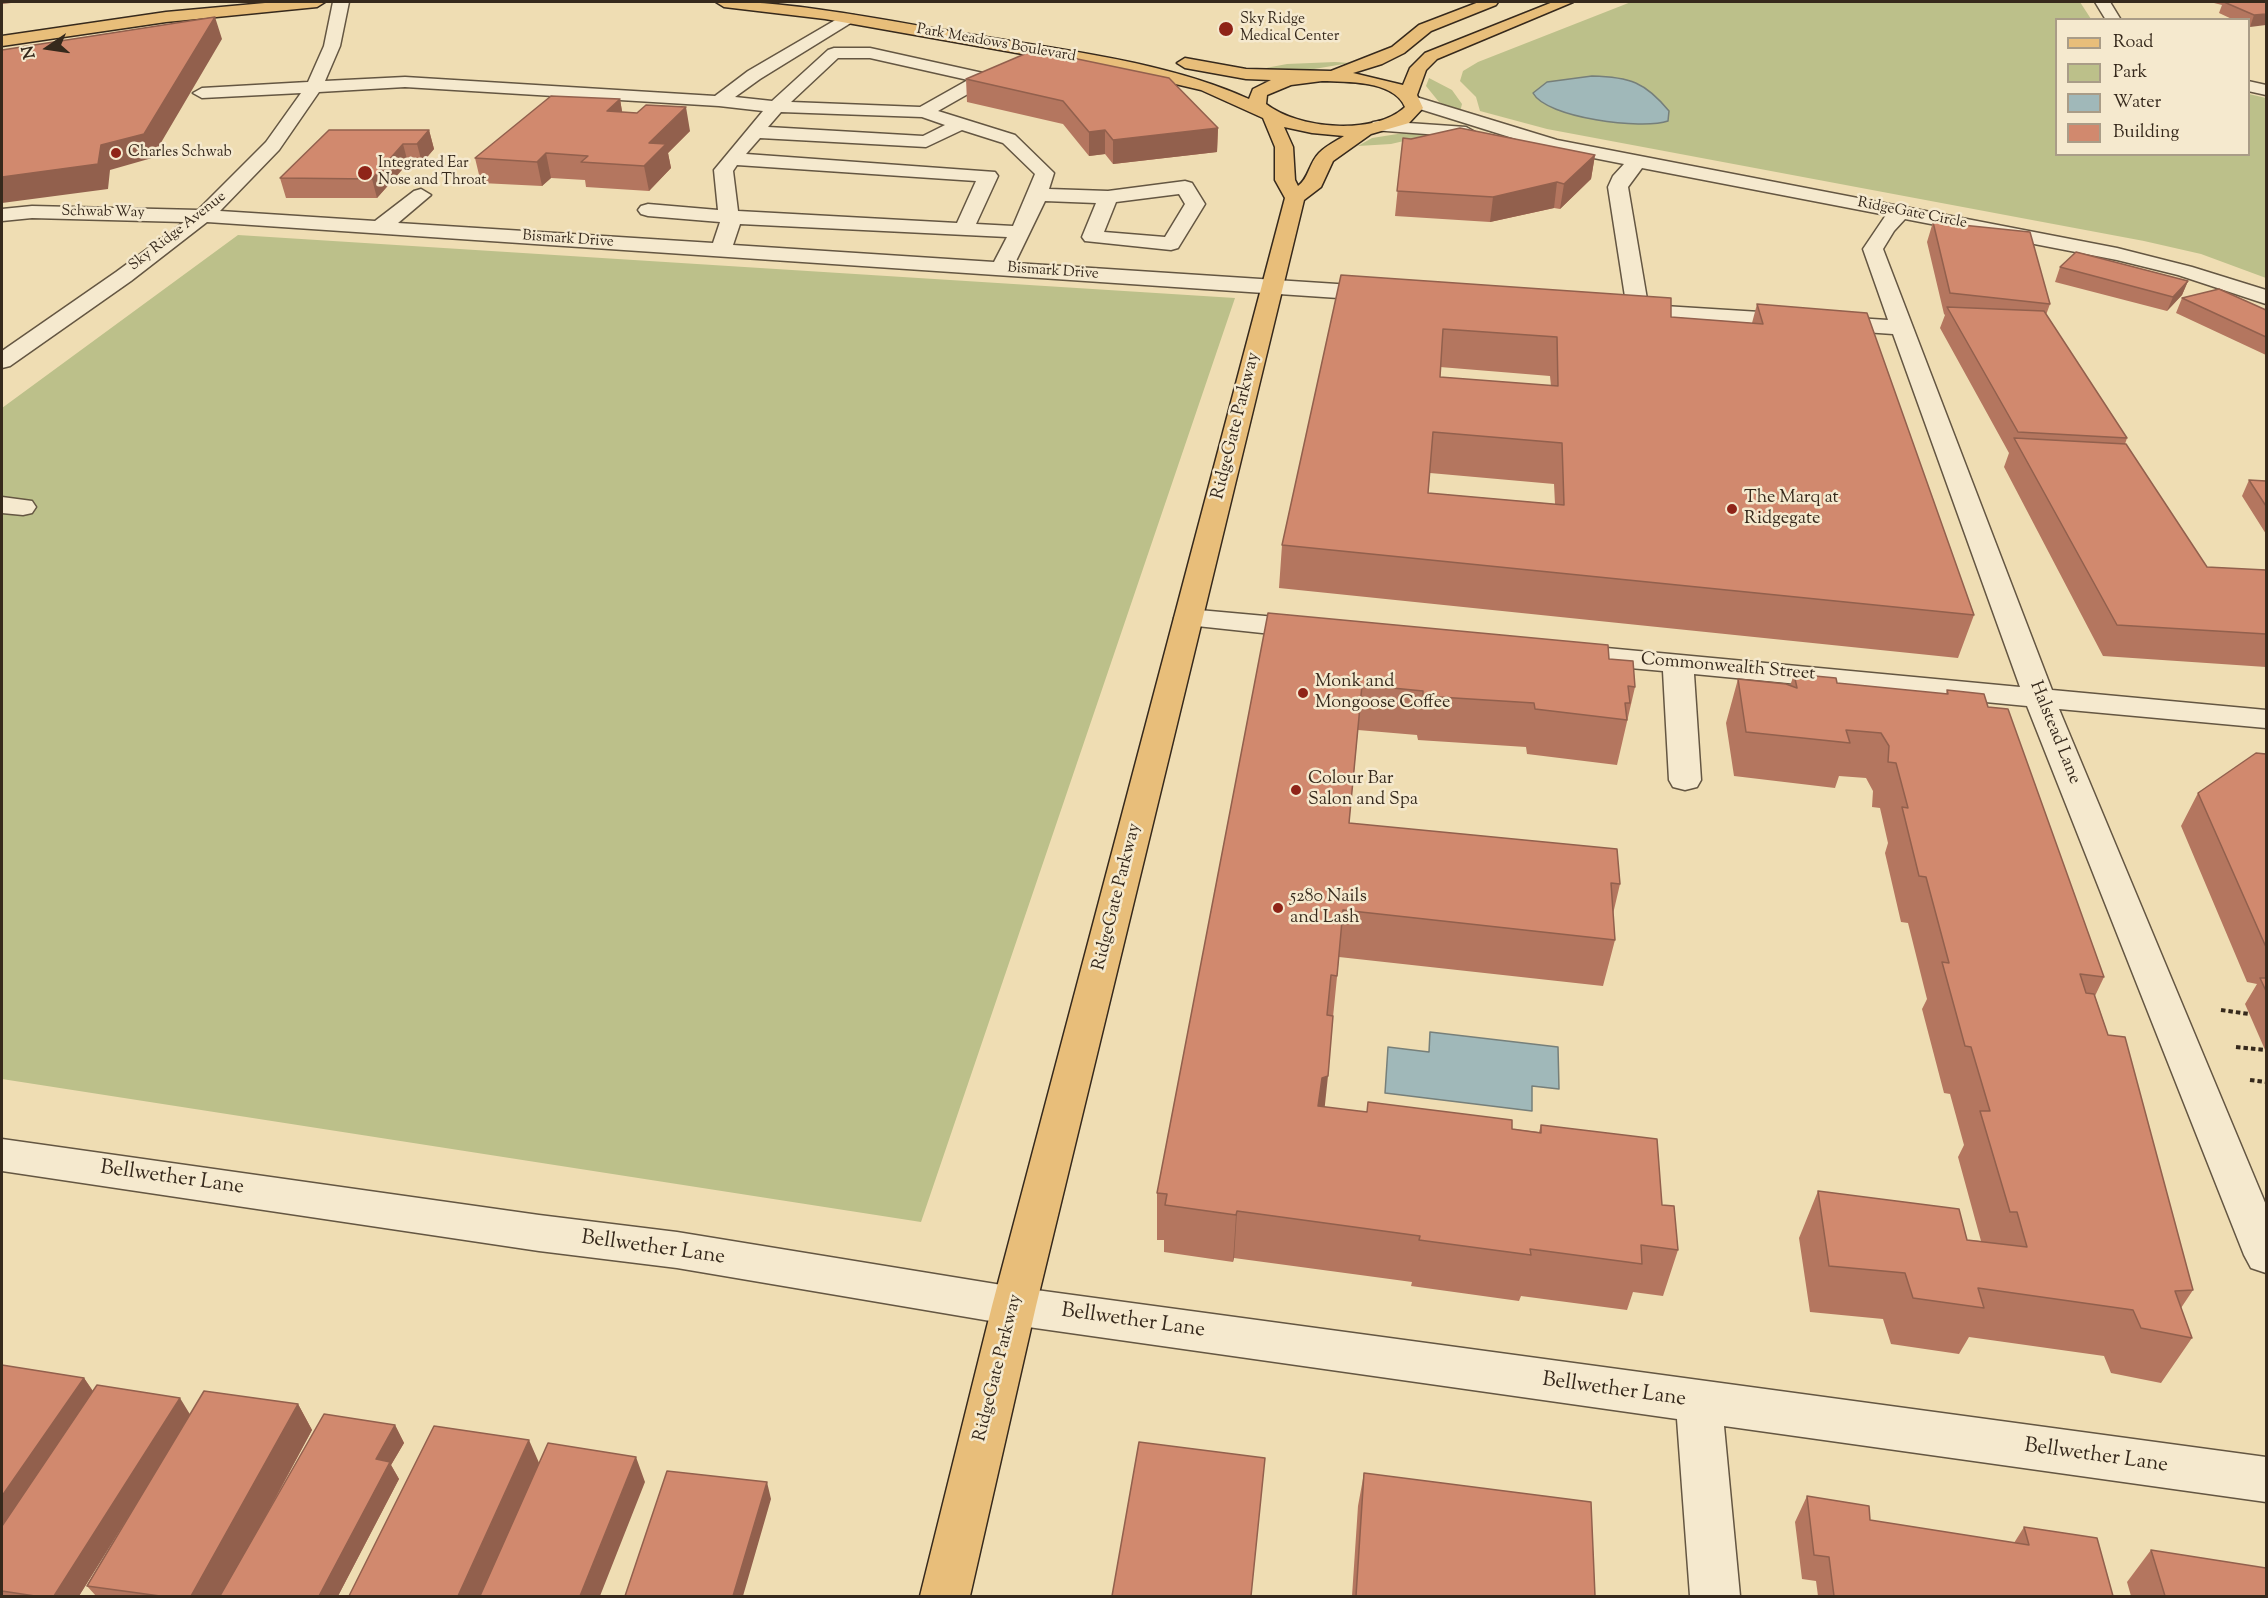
<!DOCTYPE html>
<html>
<head>
<meta charset="utf-8">
<style>
	body { margin:0 }
	#map { position:relative; width:2268px; height:1598px; overflow:hidden; background:#efddb3; font-family:"Sorts Mill Goudy",serif }
	canvas { display:block }
	.frame { position:absolute; inset:0; border:3px solid #36291c; pointer-events:none }
	.legend { position:absolute; left:2055px; top:18px; width:195px; height:138px; box-sizing:border-box; background:#f5e9ce; border:2px solid #a99c87; margin:0; padding:8px 10px; list-style:none; font-size:18px; color:#36291c }
	.legend li { display:flex; align-items:center; gap:12px; height:30px }
	.legend b { width:30px; border:2px solid #a99c87 }
	.north { position:absolute; left:18px; top:18px; width:60px; height:60px; -webkit-text-stroke:4px #f5e9ce; paint-order:stroke; rotate:257deg; font-size:16px; font-weight:700; line-height:24px; text-align:center; color:#36291c }
	.north::after { content:''; display:block; margin:auto; width:21px; height:27px; background:#36291c; clip-path:polygon(50% 0,100% 100%,50% 72%,0 100%) }
</style>
</head>
<body>
<div id="map">
<canvas width="2268" height="1598"></canvas>
<div class="frame"></div>
<ul class="legend">
<li><b style="height:8px;background:#e8be7a"></b>Road</li>
<li><b style="height:16px;background:#bcc08a"></b>Park</li>
<li><b style="height:16px;background:#a0b8b9"></b>Water</li>
<li><b style="height:16px;background:#d1896e"></b>Building</li>
</ul>
<div class="north">N</div>
</div>
<script>
const ctx = document.querySelector('canvas').getContext('2d');
ctx.lineJoin = 'round';
function fillPath(path, color) { ctx.fillStyle = color; ctx.fill(path, 'evenodd'); }
function strokePath(path, color, width, dash) { ctx.strokeStyle = color; ctx.lineWidth = width; ctx.lineCap = dash ? 'butt' : 'round'; ctx.setLineDash(dash || []); ctx.stroke(path); }
function label(font, color, halo, rows, align = 'center') {
  ctx.font = font + ' "Sorts Mill Goudy",serif'; ctx.lineWidth = 5; ctx.setLineDash([]); ctx.textBaseline = 'middle'; ctx.strokeStyle = halo; ctx.fillStyle = color; for (const [text, x, y, turn = 0] of rows) {
    ctx.save(); ctx.translate(x, y); ctx.rotate((+turn || 0) * Math.PI / 180); ctx.textAlign = isNaN(turn) ? turn : align; if (halo) ctx.strokeText(text, 0, 0); ctx.fillText(text, 0, 0); ctx.restore();
  }
}
const green = new Path2D(`
	M1631 2H2080L2091 19 2056 20V154H2248L2249 94 2266 98V278L2201 254 2144 241 1547 129 1480 111 1476 97 1460 81 1463 71 1478 62Z
	M1335 62 1350 63 1302 71 1255 70 1287 64Z
	M1429 78 1452 90 1462 104 1460 112 1439 102 1426 86Z
	M1410 132 1434 134 1391 144 1358 146 1372 138Z
	M238 235 1235 298 921 1222 2 1079V408Z`);
const water = new Path2D(`
	M1592 76C1630 77 1645 82 1669 111L1668 121C1643 130 1546 118 1533 93L1547 82Z
	M1430 1032 1558 1047 1559 1089 1532 1086V1111L1385 1093 1388 1047 1429 1052Z`);
const path = new Path2D(`
	M2221 1010 2249 1014
	M2236 1047 2266 1050
	M2250 1080 2266 1082`);
const minor = new Path2D(`
	M333 2H349L340 46 325 81 405 77 715 96 748 71 844 15H854L857 18 854 21 760 79 735 97 772 101 828 50 834 48H870L983 73 991 78 989 82 938 111 1015 135 1054 173 1049 189 1108 191 1185 181 1192 183 1205 204 1178 248 1171 250 1085 241 1082 237 1096 203 1045 201 1015 263 1383 287 1391 289 1394 294 1391 299 1383 301 207 222 131 281 10 366 2 368V351L116 272 184 222 32 218 2 221V209L32 206 198 210 266 142 301 93 202 98 193 93 202 88 308 82 324 46ZM838 58H870L968 80 920 107 791 102ZM405 87 719 106 763 111 714 170 718 210 648 204 641 206 638 210 641 214 648 216 720 222 713 243 398 223 431 195 421 189 414 191 375 221 220 211 279 150 319 92ZM781 112 922 117 945 125 923 136 768 127ZM962 130 1003 143 1035 174 1013 226 976 224 998 176 995 172 746 154 760 138 926 147ZM737 165 976 181 957 223 738 211 733 171ZM1179 194 1185 204 1165 237 1104 232 1116 202ZM740 224 1007 237 994 262 733 245Z
	M2095 2H2110L2121 20H2106Z
	M2248 81 2266 85V95L2248 91Z
	M1413 96 1557 140 2117 248 2192 267 2266 290V304L2178 275 2117 260 1905 219 1894 231 1883 249 2052 690 2266 710V728L2059 709 2266 1205V1273L2251 1268 2244 1255 2027 706 1694 674 1701 780 1697 787 1685 790 1673 787 1669 780 1663 671 1564 662 1553 659 1549 653 1553 647 1564 644 2020 687 1893 334 1618 315 1615 310 1618 305 1626 303 1608 187 1613 176 1624 164 1548 149 1407 105 1404 101ZM1642 168 1886 215 1863 249 1888 320 1648 305 1628 187Z
	M1379 121 1466 127 1475 132 1466 137 1373 130 1370 126 1373 122Z
	M2 497 32 501 36 507 32 513 23 515 2 513Z
	M1188 609 1309 620 1319 623 1324 629 1319 635 1309 638 1178 624 1174 618 1178 612Z
	M2 1139 539 1215 677 1232 1014 1287 2266 1457V1502L1724 1426 1740 1596H1690L1677 1419 1014 1325 677 1268 539 1251 2 1171Z`);
const major = new Path2D(`
	M276 2H325L317 7 166 22 2 46V36L166 12Z
	M716 2C781 0 873 18 938 29 1037 47 1159 58 1249 99L1253 89 1271 80 1246 79 1185 68 1177 63 1185 58 1246 69 1331 71 1392 47 1419 25 1479 2H1498L1496 5 1431 31 1404 53 1382 64 1353 73 1403 85 1410 68 1425 53 1553 2H1573L1437 59 1426 70 1417 95 1423 108 1409 123 1371 134 1333 161 1321 187 1304 200 1036 1306 970 1596H920L992 1306 1285 198 1275 180V147L1263 118 1201 90 1124 72 825 19 724 7ZM1322 81C1346 82 1394 80 1405 107 1374 136 1298 129 1266 104L1267 95 1291 85ZM1284 127 1312 133 1344 136C1336 141 1326 146 1319 153 1309 163 1309 178 1298 186L1295 180 1293 147Z`);
const wall = new Path2D(`
	M2210 2H2266L2250 27 2248 26V20H2234L2219 13 2222 5Z
	M966 79 1218 128 1217 152 1113 164 1105 154 1089 156 1063 124 967 102Z
	M620 99 622 112 690 131 668 153 671 168 649 191 586 187 585 180 551 178 542 186 481 183 475 158Z
	M429 130 434 149 422 163H408L377 198H286L280 178Z
	M1403 138 1595 155 1591 179 1560 209 1554 208 1490 222 1395 216Z
	M1933 222 2050 304 2046 315 2127 438 2125 444 2207 567 2266 570V667L2103 656 2004 467 2009 453 1940 328 1945 315 1944 314 1927 242Z
	M2060 267 2188 281 2182 295 2167 311 2055 282Z
	M1341 275 1671 317 1752 323 1757 304 1974 615 1958 658 1279 588 1282 545ZM1440 367 1550 376 1551 386 1440 377ZM1430 473 1554 484 1555 504 1428 493Z
	M2182 298 2266 310V355L2176 313Z
	M2249 480 2266 481V534L2242 496Z
	M1268 613 1635 687 1617 765 1527 754 1526 747 1418 740 1417 735 1358 730 1349 823 1620 884 1613 914 1615 940 1603 986 1339 957 1324 1107 1539 1132 1541 1125 1662 1205 1678 1250 1663 1296 1633 1292 1627 1310 1521 1296 1519 1301 1411 1286 1412 1282 1234 1258 1233 1262 1164 1252V1240H1157V1193Z
	M1794 674 1837 683 1946 694 1947 690 1988 707 2104 977 2095 996 2193 1290 2181 1308 2192 1338 2161 1383 2111 1373 2104 1356 1969 1337 1959 1354 1891 1344 1883 1319 1810 1312 1799 1238 1818 1191 1967 1240 1981 1241 1958 1157 1964 1145 1950 1094 1944 1093 1922 1009 1927 999 1908 923 1901 922 1885 853 1888 843 1880 808 1872 807 1873 791 1866 778 1839 776 1835 788 1734 776 1726 723 1738 679 1790 686Z
	M2266 754V1052L2245 1004 2257 984 2247 982 2181 826 2198 793Z
	M2 1365 84 1378 93 1391 190 1414 298 1404 312 1430 264 1520 395 1425 404 1443 391 1465 399 1479 338 1596H96L87 1586 140 1497 79 1596H2Z
	M1364 1473 1595 1596H1352L1358 1506Z
	M1807 1496 1870 1520 2014 1543 2024 1527 2113 1596H1818L1816 1581 1802 1579 1795 1522Z
	M2151 1550 2266 1596H2131L2127 1582Z`);
const shadedWall = new Path2D(`
	M2 2H20L2 4Z
	M2266 14V25L2250 27 2254 15Z
	M215 17 222 39 152 158 110 170 108 189 2 203V177L101 145Z
	M620 99 624 123 607 111Z
	M686 107 690 131 668 153 671 168 649 191 644 166 649 143Z
	M1218 128 1217 152 1113 164V140Z
	M429 130 434 149 422 163 417 144Z
	M1105 130V154L1089 156V132Z
	M403 144 408 163 377 198 372 179Z
	M546 153 551 178 542 186 537 162Z
	M1595 155 1591 179 1560 209 1564 184Z
	M1557 182 1554 208 1490 222 1493 197Z
	M2188 281 2182 295 2167 311 2173 297Z
	M1328 1076 1323 1123 1318 1106 1322 1078Z
	M1237 1211 1234 1258 1233 1262 1236 1215Z
	M84 1378 96 1396 2 1534V1496Z
	M180 1398 191 1416 79 1596H54Z
	M298 1404 312 1430 222 1596H191Z
	M395 1425 404 1443 391 1465 399 1479 338 1596H319L376 1459Z
	M529 1440 540 1465 482 1596H458Z
	M636 1457 645 1482 600 1596H580Z
	M767 1482 771 1499 743 1596H733Z`);
const building = new Path2D(`
	M2224 2H2266V14L2254 15Z
	M215 17 144 134 101 145 98 164 2 177V50Z
	M1034 50 1169 78 1218 128 1113 140 1105 130 1089 132 1063 101 966 79Z
	M551 96 620 99 607 111 637 113 646 105 686 107 649 143 666 144 644 166 581 162 588 156 546 153 537 162 475 158Z
	M1460 128 1595 155 1564 184 1557 182 1493 197 1397 191 1403 138 1411 139Z
	M329 130H429L417 144H403L372 179 280 178Z
	M1933 222 2030 232 2050 304 1950 293Z
	M2076 252 2188 281 2173 297 2060 267Z
	M1341 275 1671 298V317L1763 324 1757 304 1867 313 1974 615 1282 545ZM1443 329 1557 337 1558 386 1440 377ZM1433 432 1562 443 1564 505 1428 493Z
	M2219 289 2266 310V337L2182 298Z
	M1947 307 2044 311 2127 438 2018 432Z
	M2014 438 2126 444 2207 567 2266 570V634L2117 625Z
	M2249 480 2266 481V506Z
	M1268 613 1608 645 1609 659 1633 661 1635 687 1628 686 1630 703H1625L1627 720 1535 709 1534 703 1423 696V691L1362 685 1349 823 1617 849 1620 884 1611 883 1615 940 1343 910 1337 976 1331 975 1327 1015 1333 1016 1328 1076 1322 1078 1318 1106 1367 1112 1368 1102 1512 1120V1129L1541 1133V1125L1657 1139 1662 1205 1674 1206 1678 1250 1641 1245 1642 1264 1530 1249 1531 1255 1419 1240 1420 1236 1237 1211 1236 1215 1165 1205 1167 1194 1157 1193Z
	M1794 674 1836 678 1837 683 1948 694 1947 690 1984 694 1988 707 2008 709 2104 977 2080 974 2086 993 2094 994 2108 1035 2125 1037 2193 1290 2175 1291 2192 1338 2141 1328 2133 1310 1978 1288 1984 1308 1913 1298 1905 1273 1829 1266 1818 1191 1959 1209 1967 1240 2027 1247 2017 1212H2010L1980 1111H1990L1971 1047 1965 1046 1942 962 1949 963 1926 877 1919 876 1902 807 1908 808 1896 763 1888 762 1889 746 1881 733 1846 730 1850 743 1746 732 1738 679 1786 684 1797 688Z
	M2256 753 2266 754V947L2198 793Z
	M2260 978H2266V991Z
	M2 1365 84 1378 2 1496Z
	M97 1385 180 1398 54 1596H35L2 1591V1526Z
	M204 1391 298 1404 191 1596H160L87 1586Z
	M324 1414 395 1425 376 1459 390 1462 319 1596H220Z
	M434 1426 529 1440 458 1596H349Z
	M1139 1442 1265 1458 1251 1596H1112Z
	M548 1443 636 1457 580 1596H480Z
	M667 1471 767 1482 733 1596H625Z
	M1364 1473 1591 1502 1595 1596H1356Z
	M1807 1496 1869 1506 1870 1520 2029 1545 2024 1527 2097 1538 2113 1596H1834L1829 1557 1814 1555Z
	M2151 1550 2266 1568V1596H2165Z`);
const markers = [
	[1226,29,8,"#8f2418"],
	[116,153,6,"#8f2418"],
	[365,173,8,"#8f2418"],
	[1732,509,6,"#8f2418"],
	[1303,693,6,"#8f2418"],
	[1296,790,6,"#8f2418"],
	[1278,908,6,"#8f2418"]
];
const farPoinames = [
	["Sky Ridge",1240,20],
	["Medical Center",1240,37],
	["Charles Schwab",128,153],
	["Integrated Ear",378,164],
	["Nose and Throat",378,181]
];
const farStreetnames = [
	["Park Meadows Boulevard",996,44,10],
	["Schwab Way",103,213,1],
	["RidgeGate Circle",1912,214,11],
	["Sky Ridge Avenue",178,232,-38],
	["Bismark Drive",568,240,4],
	["Bismark Drive",1053,272,4]
];
const streetNames = [
	["RidgeGate Parkway",1237,426,-76],
	["Commonwealth Street",1728,668,5],
	["Halstead Lane",2054,733,68],
	["RidgeGate Parkway",1118,897,-76],
	["RidgeGate Parkway",999,1368,-76]
];
const poiNames = [
	["The Marq at",1744,499],
	["Ridgegate",1744,520],
	["Monk and",1315,683],
	["Mongoose Coffee",1315,704],
	["Colour Bar",1308,780],
	["Salon and Spa",1308,801],
	["5280 Nails",1290,898],
	["and Lash",1290,919]
];
const nearStreetnames = [
	["Bellwether Lane",172,1179,8],
	["Bellwether Lane",653,1249,8],
	["Bellwether Lane",1133,1322,8],
	["Bellwether Lane",1614,1391,8],
	["Bellwether Lane",2096,1457,8]
];
fillPath(green, '#bcc08a');
fillPath(water, '#a0b8b9');
strokePath(water, '#767f7a', 1.5);
strokePath(minor, '#645642', 3);
strokePath(major, '#36291c', 3);
strokePath(path, '#36291c', 4, [4.5, 3]);
fillPath(minor, '#f5e9ce');
fillPath(major, '#e8be7a');
fillPath(wall, '#b4765f');
fillPath(shadedWall, '#92604d');
fillPath(building, '#d1896e');
strokePath(building, '#92604d', 1.5);
for (const [x, y, r, color] of markers) { const dot = new Path2D(); dot.arc(x, y, r, 0, 2 * Math.PI); ctx.fillStyle = color; ctx.fill(dot); strokePath(dot, '#f5e9ce', 2); }
label('15px', '#36291c', '#f5e9ce', farPoinames, 'left');
label('15px', '#36291c', '#f5e9ce', farStreetnames);
label('18px', '#36291c', '#f5e9ce', streetNames);
label('18px', '#36291c', '#f5e9ce', poiNames, 'left');
label('21px', '#36291c', '#f5e9ce', nearStreetnames);
</script>
</body>
</html>
